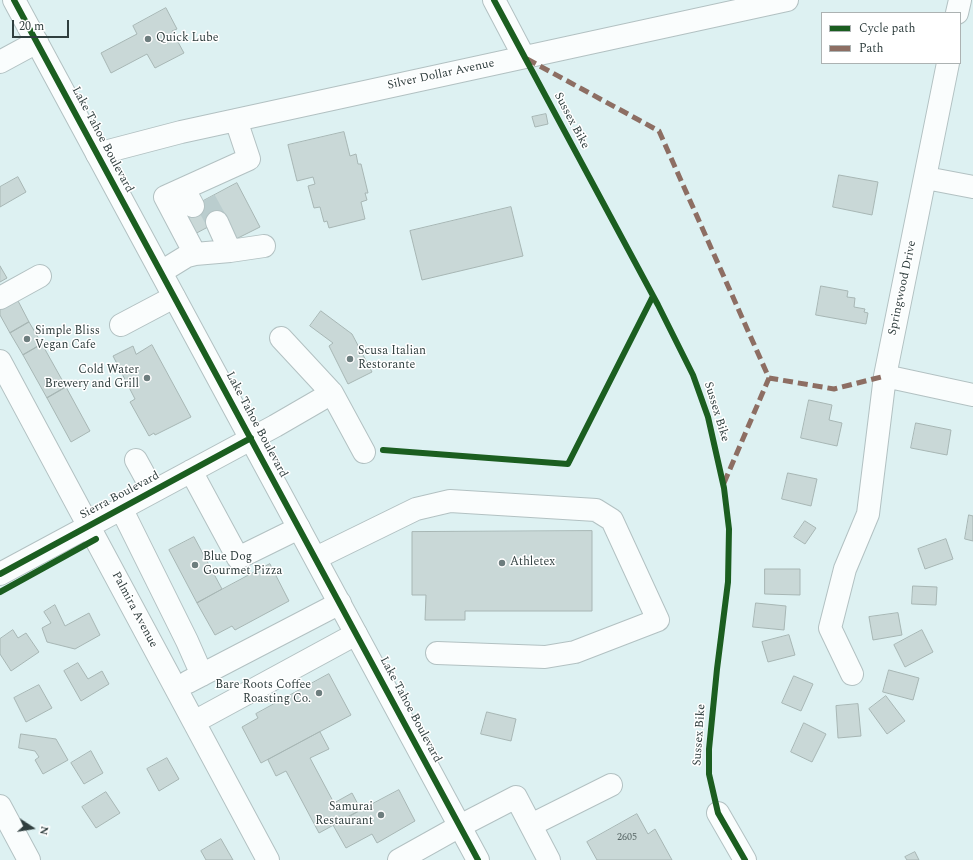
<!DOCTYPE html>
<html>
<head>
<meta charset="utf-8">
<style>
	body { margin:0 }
	#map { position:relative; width:973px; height:860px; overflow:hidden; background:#ddf1f2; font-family:Spectral,serif }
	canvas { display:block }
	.legend { position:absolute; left:821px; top:12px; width:140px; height:52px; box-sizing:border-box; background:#fff; border:1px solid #acb2b2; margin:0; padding:5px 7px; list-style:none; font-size:12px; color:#303f3f }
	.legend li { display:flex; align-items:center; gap:8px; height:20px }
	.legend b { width:20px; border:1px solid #acb2b2 }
	.north { position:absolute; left:12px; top:808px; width:40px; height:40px; -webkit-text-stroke:3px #fff; paint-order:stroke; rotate:102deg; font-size:11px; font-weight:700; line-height:16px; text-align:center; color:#303f3f }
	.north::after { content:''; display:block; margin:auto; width:14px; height:18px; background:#303f3f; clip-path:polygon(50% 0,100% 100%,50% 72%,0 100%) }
	.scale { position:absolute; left:12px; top:20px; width:57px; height:18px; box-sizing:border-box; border:2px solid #303f3f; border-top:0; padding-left:5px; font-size:12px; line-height:14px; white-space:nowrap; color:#303f3f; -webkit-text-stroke:3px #fff; paint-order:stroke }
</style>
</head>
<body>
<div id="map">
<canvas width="973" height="860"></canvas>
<ul class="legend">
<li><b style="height:5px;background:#1b5e20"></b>Cycle path</li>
<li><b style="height:5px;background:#8d6e63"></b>Path</li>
</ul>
<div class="north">N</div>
<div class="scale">20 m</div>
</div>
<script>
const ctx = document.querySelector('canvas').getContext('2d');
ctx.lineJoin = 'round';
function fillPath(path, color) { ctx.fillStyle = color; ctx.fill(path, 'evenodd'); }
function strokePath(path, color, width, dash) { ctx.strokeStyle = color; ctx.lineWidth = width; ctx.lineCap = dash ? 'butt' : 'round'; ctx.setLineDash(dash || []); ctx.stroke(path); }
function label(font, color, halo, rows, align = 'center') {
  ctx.font = font + ' Spectral,serif'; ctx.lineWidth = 3; ctx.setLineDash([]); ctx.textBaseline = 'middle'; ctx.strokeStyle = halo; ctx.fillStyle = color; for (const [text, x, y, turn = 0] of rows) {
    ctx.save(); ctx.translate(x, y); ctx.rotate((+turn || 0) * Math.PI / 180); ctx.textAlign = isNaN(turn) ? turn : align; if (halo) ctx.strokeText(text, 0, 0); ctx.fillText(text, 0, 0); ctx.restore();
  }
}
const building = new Path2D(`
	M166 8 177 29 172 31 184 53 155 68 147 54 111 73 101 53 137 34 133 26Z
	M546 114 548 124 535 127 532 117Z
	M344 132 350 156 356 154 358 164H361L368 193H365L367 200 361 202 365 219 329 228 327 221 324 222 320 207 314 208 308 186 315 184 313 177 297 181 288 145Z
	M839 175 878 182 872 215 833 207Z
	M18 177 26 192 0 207V187Z
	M237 183 260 227 234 240 223 219 191 236 179 214Z
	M511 207 523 256 422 280 410 231Z
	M0 266 7 278 0 282Z
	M821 286 848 291 847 297 855 298 854 307 865 309 864 312 868 313 866 324 816 315Z
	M16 297 29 322 10 333 0 315V306Z
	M321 311 352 334 372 372 348 384 329 346 333 343 310 326Z
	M29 322 42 344 23 355 10 333Z
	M42 344 66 387 47 398 23 355Z
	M152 345 191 417 155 435 154 433 149 436 130 402 135 399 113 356 133 346 136 354Z
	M66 387 90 431 71 442 47 398Z
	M809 400 832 405 829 420 842 423 837 446 801 438Z
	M916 423 951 430 947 455 911 448Z
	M788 473 817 479 811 506 782 499Z
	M969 515 973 516V541L965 539Z
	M805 521 816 528 805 544 794 537Z
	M592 531V611H465V620H425L426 595H412V532Z
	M194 537 222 589 197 603 169 550Z
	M946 539 953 559 925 569 918 549Z
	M270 564 289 601 235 630 232 626 215 635 197 603Z
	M765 569H800V595L765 594Z
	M913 586 937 587 936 605 912 604Z
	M756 603 786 606 784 630 753 627Z
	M55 605 65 626 89 613 100 635 75 649 47 642 42 628 51 623 44 612Z
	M898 613 902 635 873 640 869 617Z
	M13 630 18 638 26 633 39 652 11 671 0 654V639Z
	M922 630 933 652 905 667 894 645Z
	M789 635 795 655 768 662 762 642Z
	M78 663 88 679 102 671 109 684 81 701 64 671Z
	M889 670 919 678 913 700 883 692Z
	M329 674 351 715 261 763 242 727 258 718 256 714Z
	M794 676 813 684 801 711 782 703Z
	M39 685 52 708 26 722 14 698Z
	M886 696 905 721 887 734 869 709Z
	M858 704 861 736 838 738 836 706Z
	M487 712 516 719 511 741 481 734Z
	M804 723 826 734 812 762 791 752Z
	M320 732 329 749 310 758 334 803 352 793 361 810 319 833 286 771 276 776 268 760Z
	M21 734 56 739 68 760 43 774 35 760 39 757 35 751 19 748Z
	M91 751 103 773 84 784 71 763Z
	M167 758 179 779 159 791 147 769Z
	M399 790 415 821 377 843 372 834 346 848 333 825Z
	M106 792 120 813 96 828 82 807Z
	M637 814 648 834 655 829 672 860H597L587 842Z
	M221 839 233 860H206L201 851Z
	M915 852 919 860H907L905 857Z`);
const minorTunnel = new Path2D(`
	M205 200 217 222`);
const minor = new Path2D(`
	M494 0 524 57
	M957 13 960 0
	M0 62 37 42
	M97 154 181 132 787 0
	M926 178 973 187
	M184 189 193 206
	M217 222 230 251
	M195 254 165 197 249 159 236 120
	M161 272 187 256 195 254 230 251 264 246
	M0 298 40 276
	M121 325 174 297
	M281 338 332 393 364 452
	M0 361 268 860
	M885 376 973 395
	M136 460 153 491
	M191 471 238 558 299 528
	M121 508 187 641 202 675
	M316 558 416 509 450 501 596 510 612 520 658 620 575 652 545 657 437 653
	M0 574 275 426 332 393
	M852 674 830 628 845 569 868 514 885 376 948 63
	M188 682 340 603
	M194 722 356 634
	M0 806 29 860
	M718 813 745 860
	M531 825 611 785
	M399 860 460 826 516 797 549 860`);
const highway = new Path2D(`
	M14 0 478 860`);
const quiet = new Path2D(`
	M527 59 659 131 769 378 834 389 885 376
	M724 483 769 378`);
const cycleway = new Path2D(`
	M14 0 478 860
	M494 0 658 305 693 375 708 417 724 488 729 529 728 582 717 669 709 749V774L718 813 745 860
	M383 450 568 464 653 296
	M0 574 251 438
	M0 592 96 539`);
const markers = [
	[148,39,4,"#6d7d7e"],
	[27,339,4,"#6d7d7e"],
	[350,359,4,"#6d7d7e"],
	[147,378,4,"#6d7d7e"],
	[502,563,4,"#6d7d7e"],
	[195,565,4,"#6d7d7e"],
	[319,693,4,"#6d7d7e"],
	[381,815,4,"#6d7d7e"]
];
const numberNames = [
	["2605",627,838]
];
const poiNames = [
	["Quick Lube",156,39],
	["Simple Bliss",35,332],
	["Vegan Cafe",35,346],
	["Scusa Italian",358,352],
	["Restorante",358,366],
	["Cold Water",139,371,"right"],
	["Brewery and Grill",139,385,"right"],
	["Blue Dog",203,558],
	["Gourmet Pizza",203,572],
	["Athletex",510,563],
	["Bare Roots Coffee",311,686,"right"],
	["Roasting Co.",311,700,"right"],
	["Samurai",373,808,"right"],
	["Restaurant",373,822,"right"]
];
const streetNames = [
	["Silver Dollar Avenue",441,75,-12],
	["Sussex Bike",571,121,62],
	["Lake Tahoe Boulevard",102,140,62],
	["Springwood Drive",903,288,-78],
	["Sussex Bike",716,412,73],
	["Lake Tahoe Boulevard",256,425,62],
	["Sierra Boulevard",120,496,-28],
	["Palmira Avenue",134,610,62],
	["Lake Tahoe Boulevard",410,710,62],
	["Sussex Bike",700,735,-86]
];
fillPath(building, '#c9d8d7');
strokePath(building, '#a7b6b4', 1);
strokePath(minorTunnel, '#bacdce', 22, [22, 11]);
strokePath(minor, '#b2c1c2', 24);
strokePath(highway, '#b2c1c2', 24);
strokePath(minor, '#fafdfd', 22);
strokePath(highway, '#fafdfd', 22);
strokePath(quiet, '#8d6e63', 5, [10, 5]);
strokePath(cycleway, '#1b5e20', 6);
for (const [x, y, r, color] of markers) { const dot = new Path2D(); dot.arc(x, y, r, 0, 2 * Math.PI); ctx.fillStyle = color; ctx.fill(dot); strokePath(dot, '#fff', 1.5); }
label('10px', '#586766', null, numberNames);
label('12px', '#303f3f', '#fff', poiNames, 'left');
label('12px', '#303f3f', '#fff', streetNames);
</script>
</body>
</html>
